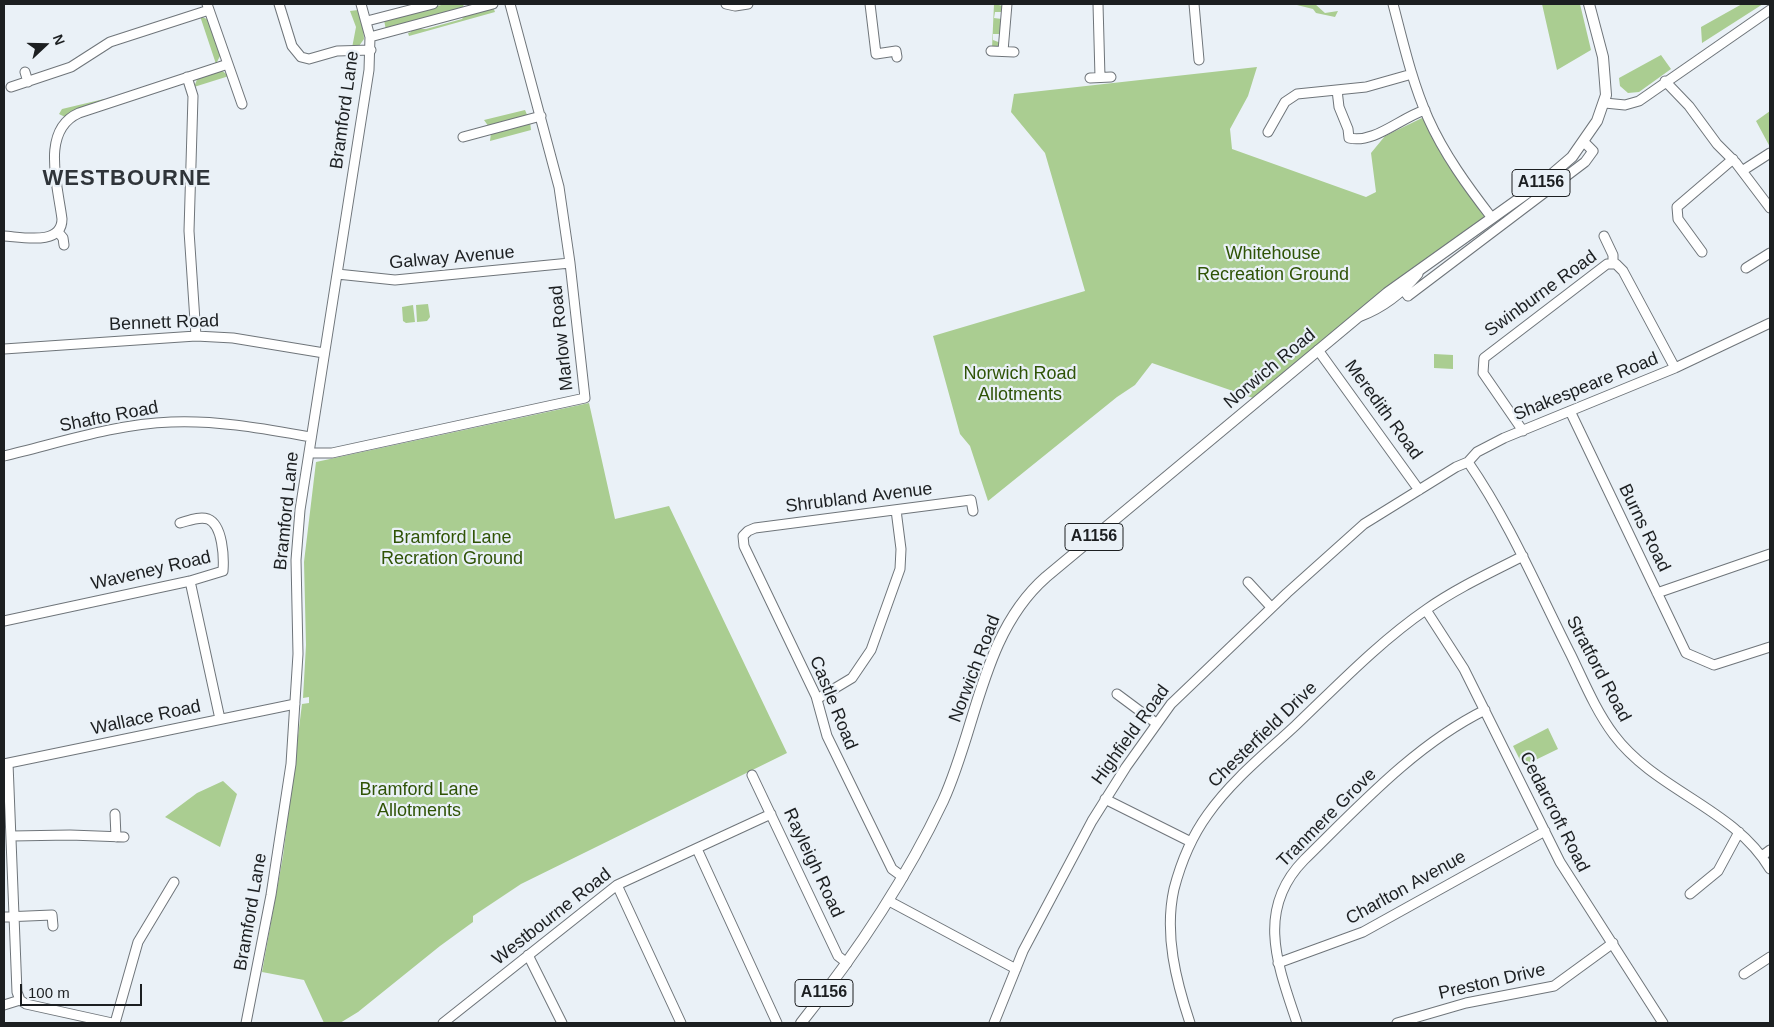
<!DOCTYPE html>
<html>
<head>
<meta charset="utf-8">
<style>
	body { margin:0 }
	#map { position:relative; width:1774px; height:1027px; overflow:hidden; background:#eaf1f7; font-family:Arial,sans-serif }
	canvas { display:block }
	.frame { position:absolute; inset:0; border:5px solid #1c1f21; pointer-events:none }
	.north { position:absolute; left:20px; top:20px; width:50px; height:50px; -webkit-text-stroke:4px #eaf1f7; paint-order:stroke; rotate:69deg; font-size:14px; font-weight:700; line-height:20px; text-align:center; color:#1c1f21 }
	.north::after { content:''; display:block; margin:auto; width:18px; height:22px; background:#1c1f21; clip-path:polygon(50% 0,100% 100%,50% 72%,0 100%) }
	.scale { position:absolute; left:20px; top:984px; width:122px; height:22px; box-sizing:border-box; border:2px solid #1c1f21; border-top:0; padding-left:6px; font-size:15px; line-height:18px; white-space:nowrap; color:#1c1f21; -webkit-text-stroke:4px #eaf1f7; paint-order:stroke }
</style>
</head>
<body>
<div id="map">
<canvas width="1774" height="1027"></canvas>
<div class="frame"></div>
<div class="north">N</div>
<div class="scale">100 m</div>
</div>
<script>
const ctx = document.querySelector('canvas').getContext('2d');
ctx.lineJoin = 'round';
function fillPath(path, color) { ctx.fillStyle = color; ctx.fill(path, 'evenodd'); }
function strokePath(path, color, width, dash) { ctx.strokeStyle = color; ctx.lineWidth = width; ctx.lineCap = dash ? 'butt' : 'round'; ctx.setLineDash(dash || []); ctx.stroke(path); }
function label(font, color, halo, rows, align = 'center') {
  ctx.font = font + ' Arial,sans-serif'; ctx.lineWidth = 4.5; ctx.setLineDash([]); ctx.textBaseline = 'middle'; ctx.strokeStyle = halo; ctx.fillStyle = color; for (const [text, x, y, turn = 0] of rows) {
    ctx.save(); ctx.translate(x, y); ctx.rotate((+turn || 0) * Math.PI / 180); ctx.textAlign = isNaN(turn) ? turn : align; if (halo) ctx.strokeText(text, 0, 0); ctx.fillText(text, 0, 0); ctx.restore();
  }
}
const green = new Path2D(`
	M445 4H464L463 7 386 30 384 20Z
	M994 4 1003 6 1002 12H995L994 18 1002 19 1001 34H993V40L1001 43 997 47 992 48Z
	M1293 4H1315L1325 13 1338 11 1335 17 1316 13 1313 9Z
	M1542 4H1580L1591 50 1557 70Z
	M1742 4H1763L1702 43 1701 27Z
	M493 7 495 12 409 36 408 33 411 32V29H426L462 19 466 14Z
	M358 10 363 24 364 39 359 46 352 48 356 27 350 11Z
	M200 16 209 20 221 54 216 64Z
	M1661 55 1671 69 1639 92 1628 93 1620 86 1619 78Z
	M1257 67 1248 96 1230 129 1232 149 1366 197 1376 192 1371 153 1385 136 1422 118 1427 117 1492 218 1259 400 1152 363 1135 385 1117 397 988 501 970 446 960 434 933 336 1085 291 1045 153 1011 112 1014 94Z
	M221 70 229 76 194 87 198 77Z
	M104 99V101L65 117 59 114 62 109Z
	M525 110 528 117 489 127 484 120Z
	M1770 111V147L1756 121Z
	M530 121 531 130 490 141 491 133Z
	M428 304 430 317 427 321 417 322 416 305Z
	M413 305 415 322 406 323 403 321 402 307Z
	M1434 354 1453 355V369L1434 368Z
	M589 403 615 519 669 506 787 753 521 884 473 916V922L440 946 358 1012 340 1023H324L304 980 262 972 283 856 302 704 309 703V697L303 698 306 645 304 562 316 462Z
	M1548 728 1558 749 1523 766 1513 746Z
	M223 781 237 794 220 847 165 817 197 793Z`);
const minor = new Path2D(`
	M207 4 242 104
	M279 4 292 46 301 57 309 59 337 51 371 50
	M726 4 735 6 748 4
	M870 4 876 54 896 51 897 57
	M1098 4 1100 77
	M1194 4 1199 60
	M1393 4C1403 42 1412 82 1428 118 1444 154 1468 187 1492 218
	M367 21 433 4
	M370 37 493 4
	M991 51 1014 52
	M1003 51 1007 4
	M25 72 28 82
	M187 77 193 96 189 231 196 336
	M1090 78 1111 77
	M1665 81 1689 106 1717 144 1736 163 1770 208
	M11 87 71 67 110 42 209 10
	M1337 90 1339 107 1348 129 1349 138C1374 144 1400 118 1425 110
	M1605 103 1625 105 1639 101 1770 10
	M1268 132 1285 102 1297 94 1366 87 1412 74
	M463 137 541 116
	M1742 171 1770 153
	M58 232 63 238 64 245
	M4 236C22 237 62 246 62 219 58 186 40 130 79 113L228 64
	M1604 236 1613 255V263
	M1702 252 1678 219 1677 207 1733 159
	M1746 268 1770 253
	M337 274 395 280 570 263
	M1400 285 1408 296 1585 162 1593 151 1584 142
	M1361 316C1385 307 1402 293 1418 274
	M4 349 196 336 233 338 324 353
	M1318 350 1419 490
	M1570 411 1686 653 1714 665 1770 647
	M1523 431 1483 373 1484 358 1607 264H1616L1623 271 1675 368
	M309 453H332L585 398 570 263 559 187 510 4
	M4 456C59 443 115 424 171 422 218 420 265 429 311 437
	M1468 462C1510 523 1538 590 1571 655 1584 682 1596 711 1614 735 1656 791 1734 808 1770 869
	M190 581 220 719
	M1248 582 1271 607
	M1657 593 1770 554
	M1426 610 1464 669 1560 862 1663 1023
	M4 621 190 581 223 571C224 558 223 525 208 519 199 516 188 521 180 523
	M1117 694 1156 723
	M817 699 852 678 871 650 900 569 901 549 896 510
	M8 763 17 992 20 1000
	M4 764 295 704
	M752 775 838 956 847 963
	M1105 799 1191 842
	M115 814 116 837
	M12 836 70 835 124 837
	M697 849 777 1023
	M1762 856 1770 850
	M903 877 892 869 827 736 816 696 744 546 743 536 748 531 755 528 971 500 973 511
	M617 885 681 1023
	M1690 894 1718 871 1739 832
	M889 901 1016 969
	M4 917 52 915 53 926
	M528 955 562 1023
	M1278 963 1363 932 1545 831
	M1744 974 1770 957
	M4 1005 20 1000 26 1004 112 1023
	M115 1023 138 942 174 882
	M246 1023 271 895 291 764 298 654 296 560 300 510 369 70 370 37 361 4
	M443 1023 617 885 771 814
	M994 1023 1023 951 1092 821 1126 767 1171 704 1287 593 1364 524 1456 467 1468 462 1477 452 1504 438 1675 368 1770 323
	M1190 1023C1176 981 1164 934 1174 889 1181 862 1192 836 1208 814 1232 780 1266 753 1296 725 1338 685 1379 642 1427 609 1457 588 1490 573 1523 556
	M1297 1023C1278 966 1255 910 1304 860 1359 806 1416 744 1485 710
	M1397 1023 1466 1003 1554 986 1613 943`);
const major = new Path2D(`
	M801 1023C856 954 905 881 943 801 977 727 982 633 1046 577L1387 293 1544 181 1572 157 1597 121 1606 95 1603 57 1589 4`);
const shields = [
	[1541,183,58],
	[1094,537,58],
	[824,993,58]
];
const shieldNames = [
	["A1156",1541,183],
	["A1156",1094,537],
	["A1156",824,993]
];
const streetNames = [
	["Bramford Lane",345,110,-82],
	["Galway Avenue",452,258,-5],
	["Swinburne Road",1541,294,-36],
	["Bennett Road",164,323,-2],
	["Marlow Road",562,338,-96],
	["Norwich Road",1270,369,-40],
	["Shakespeare Road",1586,387,-22],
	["Meredith Road",1383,410,54],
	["Shafto Road",109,417,-11],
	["Shrubland Avenue",859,498,-7],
	["Bramford Lane",287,511,-84],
	["Burns Road",1644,528,64],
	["Waveney Road",151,571,-13],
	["Norwich Road",975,669,-69],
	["Stratford Road",1598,669,62],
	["Castle Road",833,703,68],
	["Wallace Road",146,718,-12],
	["Highfield Road",1131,735,-54],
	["Chesterfield Drive",1263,735,-44],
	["Cedarcroft Road",1554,812,63],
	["Tranmere Grove",1327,818,-45],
	["Rayleigh Road",813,863,65],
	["Charlton Avenue",1406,888,-29],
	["Bramford Lane",251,912,-80],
	["Westbourne Road",552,917,-38],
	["Preston Drive",1492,982,-13]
];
const parkNames = [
	["Whitehouse",1273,254],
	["Recreation Ground",1273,275],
	["Norwich Road",1020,374],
	["Allotments",1020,395],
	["Bramford Lane",452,538],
	["Recration Ground",452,559],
	["Bramford Lane",419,790],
	["Allotments",419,811]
];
const districtNames = [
	["WESTBOURNE",127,179]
];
fillPath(green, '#aacd91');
strokePath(minor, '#6f757a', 11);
strokePath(major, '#6f757a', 12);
strokePath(minor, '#fff', 9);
strokePath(major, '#fff', 10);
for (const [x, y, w] of shields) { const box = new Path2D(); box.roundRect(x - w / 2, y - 13.5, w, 27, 4); ctx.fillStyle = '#eaf1f7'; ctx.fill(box); strokePath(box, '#1c1f21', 1); }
label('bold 16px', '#1c1f21', null, shieldNames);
label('18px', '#1c1f21', '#eaf1f7', streetNames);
label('18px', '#2f5306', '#eaf1f7', parkNames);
ctx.letterSpacing = '1px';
label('bold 22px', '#2f3439', '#eaf1f7', districtNames);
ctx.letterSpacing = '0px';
</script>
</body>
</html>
